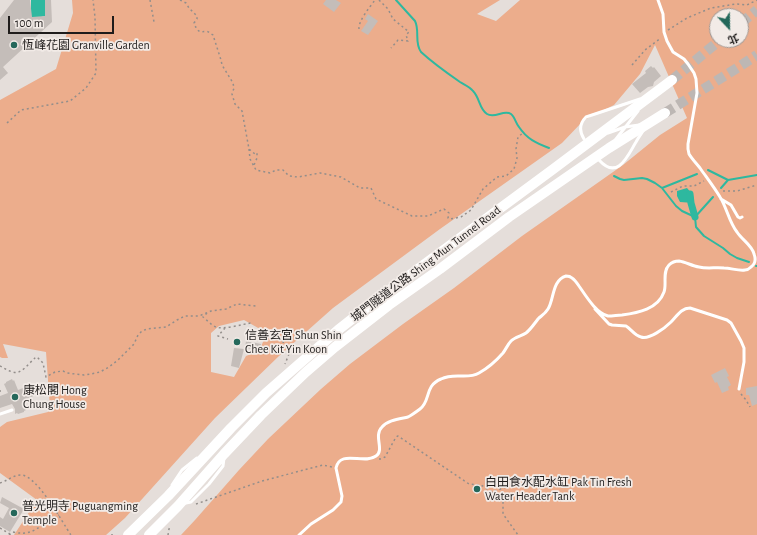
<!DOCTYPE html>
<html>
<head>
<meta charset="utf-8">
<style>
	body { margin:0 }
	#map { position:relative; width:757px; height:535px; overflow:hidden; background:#e5deda; font-family:"Alegreya Sans","Noto Sans TC",sans-serif }
	canvas { display:block }
	.north { position:absolute; left:709px; top:8px; width:40px; height:40px; box-sizing:border-box; background:#f2ebe7; border:1px solid #9e9895; border-radius:50%; rotate:158deg; font-size:11px; font-weight:700; line-height:16px; text-align:center; color:#1f1c1b }
	.north::after { content:''; display:block; margin:auto; width:14px; height:18px; background:#24685b; clip-path:polygon(50% 0,100% 100%,50% 72%,0 100%) }
	.scale { position:absolute; left:8px; top:16px; width:106px; height:18px; box-sizing:border-box; border:2px solid #1f1c1b; border-top:0; padding-left:5px; font-size:12px; line-height:14px; white-space:nowrap; color:#1f1c1b; -webkit-text-stroke:3px #f2ebe7; paint-order:stroke }
</style>
</head>
<body>
<div id="map">
<canvas width="757" height="535"></canvas>
<div class="north">北</div>
<div class="scale">100 m</div>
</div>
<script>
const ctx = document.querySelector('canvas').getContext('2d');
ctx.lineJoin = 'round';
function fillPath(path, color) { ctx.fillStyle = color; ctx.fill(path, 'evenodd'); }
function strokePath(path, color, width, dash) { ctx.strokeStyle = color; ctx.lineWidth = width; ctx.lineCap = dash ? 'butt' : 'round'; ctx.setLineDash(dash || []); ctx.stroke(path); }
function label(font, color, halo, rows, align = 'center') {
  ctx.font = font + ' "Alegreya Sans","Noto Sans TC",sans-serif'; ctx.lineWidth = 3.5; ctx.setLineDash([]); ctx.textBaseline = 'middle'; ctx.strokeStyle = halo; ctx.fillStyle = color; for (const [text, x, y, turn = 0] of rows) {
    ctx.save(); ctx.translate(x, y); ctx.rotate((+turn || 0) * Math.PI / 180); ctx.textAlign = isNaN(turn) ? turn : align; if (halo) ctx.strokeText(text, 0, 0); ctx.fillText(text, 0, 0); ctx.restore();
  }
}
const green = new Path2D(`
	M72 0H500L477 14 496 21 520 0H757V535H181L195 520 239 470 268 439 321 389 350 364 403 324 454 288 522 236 623 165 660 135 687 118 655 45 640 74 614 105 584 120 562 143 440 229 333 308 279 356 215 418 125 518 106 535H14L37 500 0 473V427L7 422 48 412 50 408 46 352 3 344 8 358H2L0 357V100L56 69 73 13ZM717 16H741V40H717ZM244 320 267 333 259 351 246 356 234 377 211 372V333L219 326Z`);
const water = new Path2D(`
	M31 0H45V16L34 19 28 14 31 12Z
	M687 188 693 195 694 203 680 202 677 196V191Z`);
const stream = new Path2D(`
	M396 0 415 21C420 31 414 42 421 52 433 63 447 73 460 82 465 85 470 87 473 91 480 98 479 109 487 114 495 119 504 109 511 114 515 117 516 124 519 127 527 139 536 143 549 148
	M708 170 728 180 757 175
	M614 176 620 179 624 180 642 178 647 179 655 183 662 188 676 206 682 211 695 217 696 227 704 236 723 248 730 254 737 258 749 262
	M662 188 697 174
	M721 188 728 180
	M695 217 713 197
	M756 266H757`);
const canal = new Path2D(`
	M690 194 691 203 695 217`);
const building = new Path2D(`
	M14 0H30L32 17 45 16V0H51L52 22 3 67 8 73 0 80V18Z
	M326 0H336L341 3 334 12 323 4Z
	M368 14 378 21 368 35 361 31 368 21 365 19Z
	M651 66 653 68 654 67 661 76 654 82 653 86 648 87 640 93 632 84 646 73 645 71Z
	M246 341 261 344 260 350 245 348Z
	M234 348 244 349 239 368 231 366Z
	M725 368 729 376 727 377 731 385 728 387 729 390 722 393 717 382 715 383 711 375Z
	M12 379 13 381 14 380 18 390 34 384 38 394 22 401 26 410 24 411V412L18 414 17 413 15 414V409L12 404 0 408V396L8 393 4 384 6 383V382Z
	M757 386V404L752 406 749 395H746V388Z
	M2 497 24 509 10 532 0 526V517L3 519 9 508 0 503Z`);
const trunkTunnel = new Path2D(`
	M741 23 757 10
	M672 80 720 40
	M665 113 734 70 757 55`);
const path = new Path2D(`
	M150 0 154 22
	M180 0 186 3 189 8 197 16V19L194 23C197 31 199 33 207 31L213 35 221 60 222 65 233 83 234 88 232 94 235 104 242 111 249 149 255 154 257 153V158L254 165
	M379 0 388 9 393 19 409 32 406 35 408 41 398 40 391 48
	M359 29C358 21 370 7 375 0
	M668 30 687 18 711 8 736 4 747 5 757 0
	M632 65 645 50 661 38
	M7 123 21 110 70 101 86 88 96 73 95 17 93 0
	M249 149 250 159 256 170 270 173 276 170H283L289 176 298 177 320 173 341 177 360 188H371L376 199 412 216H428L444 209 449 213 448 218 450 219 461 217 471 210 483 189 497 177 506 176 514 169 517 158 516 149 518 137 523 133
	M723 191H737L757 185
	M671 192 683 186H694L704 181
	M207 313 203 317C207 320 211 325 216 327 223 330 243 324 251 323V325
	M225 328 218 336 228 339
	M264 334 276 337 286 344 289 354 285 364
	M0 366C4 368 8 371 13 372 21 375 29 363 35 358L37 357 43 363 46 377 55 372 63 371 67 373 84 375 91 374 100 372 109 367 118 360 134 344 138 335 142 331 147 329 166 327 177 320 185 316H199L211 311 226 309 237 304 256 306
	M0 391H1
	M741 394 746 400 750 407
	M379 459H381L385 457 396 437 398 436 469 484 481 485 492 492 509 486
	M0 483C7 481 13 475 21 475 37 475 62 522 71 535
	M492 492 503 501V514L518 535
	M196 504 262 481 323 465 332 467
	M0 528 10 534
	M9 535 13 532C27 535 33 532 44 524 49 521 54 518 59 515
	M111 535H116
	M168 535 169 529 171 526`);
const service = new Path2D(`
	M608 133 625 127 639 125
	M584 139C579 131 579 124 586 117L640 99
	M616 139 638 111
	M599 160C618 181 628 155 636 142 638 138 641 134 643 131
	M721 199 731 205 738 217 740 218 742 217
	M595 309 609 324 612 325 626 326C631 329 635 336 641 337 649 340 665 328 671 322 677 316 681 308 690 308L727 320 731 323 741 341 744 348V362L739 389
	M0 414 12 410
	M172 485 182 470 197 458
	M186 503 191 502 209 484 223 466 224 458
	M299 535 311 524 333 510 341 502 342 496 336 468C340 449 364 465 376 456 385 450 373 436 382 427 388 420 399 419 408 417 412 415 416 412 420 409 431 401 424 386 441 379 455 372 467 380 479 373 488 368 496 361 503 353 506 349 508 344 511 341 515 337 522 336 526 333 531 329 534 324 538 319 541 316 545 314 548 309 554 300 552 280 566 276 568 276 570 276 572 278 575 280 577 283 579 286 586 296 596 313 608 316 613 316 618 315 622 315 638 313 658 309 664 292 667 284 662 272 669 265 672 262 675 261 679 261 686 262 692 266 699 267 707 269 716 267 724 268 731 268 738 271 745 270 748 270 749 269 751 267 755 264 756 259 754 254 752 245 742 240 737 232 729 222 727 208 720 197 714 187 707 178 700 168 696 163 692 159 689 154L688 149V144L697 93 696 79 694 73 688 64 684 59 673 52 667 41 664 32 663 14 658 0`);
const trunk = new Path2D(`
	M128 535 168 496 231 428 266 393 338 330 380 297 552 170 672 80
	M149 535 178 506 224 454 261 415 306 372 335 347 389 305 440 269 509 217 609 148 665 113`);
const markers = [
	[14,45,4,"#24685b"],
	[237,342,4,"#24685b"],
	[15,397,4,"#24685b"],
	[477,489,4,"#24685b"],
	[14,513,4,"#24685b"]
];
const poiNames = [
	["恆峰花園 Granville Garden",22,45],
	["信善玄宮 Shun Shin",245,335],
	["Chee Kit Yin Koon",245,349],
	["康松閣 Hong",23,390],
	["Chung House",23,404],
	["白田食水配水缸 Pak Tin Fresh",485,482],
	["Water Header Tank",485,496],
	["普光明寺 Puguangming",22,506],
	["Temple",22,520]
];
const streetNames = [
	["城門隧道公路 Shing Mun Tunnel Road",426,264,-37]
];
fillPath(green, '#ecad8c');
fillPath(water, '#2eb89f');
strokePath(stream, '#2eb89f', 2);
strokePath(canal, '#2eb89f', 7);
fillPath(building, '#c4bdb9');
strokePath(trunkTunnel, '#bdb7b4', 10, [10, 5]);
strokePath(path, '#938e8b', 1.5, [2, 3]);
strokePath(service, '#fff', 3);
strokePath(trunk, '#fff', 10);
for (const [x, y, r, color] of markers) { const dot = new Path2D(); dot.arc(x, y, r, 0, 2 * Math.PI); ctx.fillStyle = color; ctx.fill(dot); strokePath(dot, '#f2ebe7', 1.5); }
label('12px', '#1f1c1b', '#f2ebe7', poiNames, 'left');
label('12px', '#1f1c1b', '#f2ebe7', streetNames);
</script>
</body>
</html>
